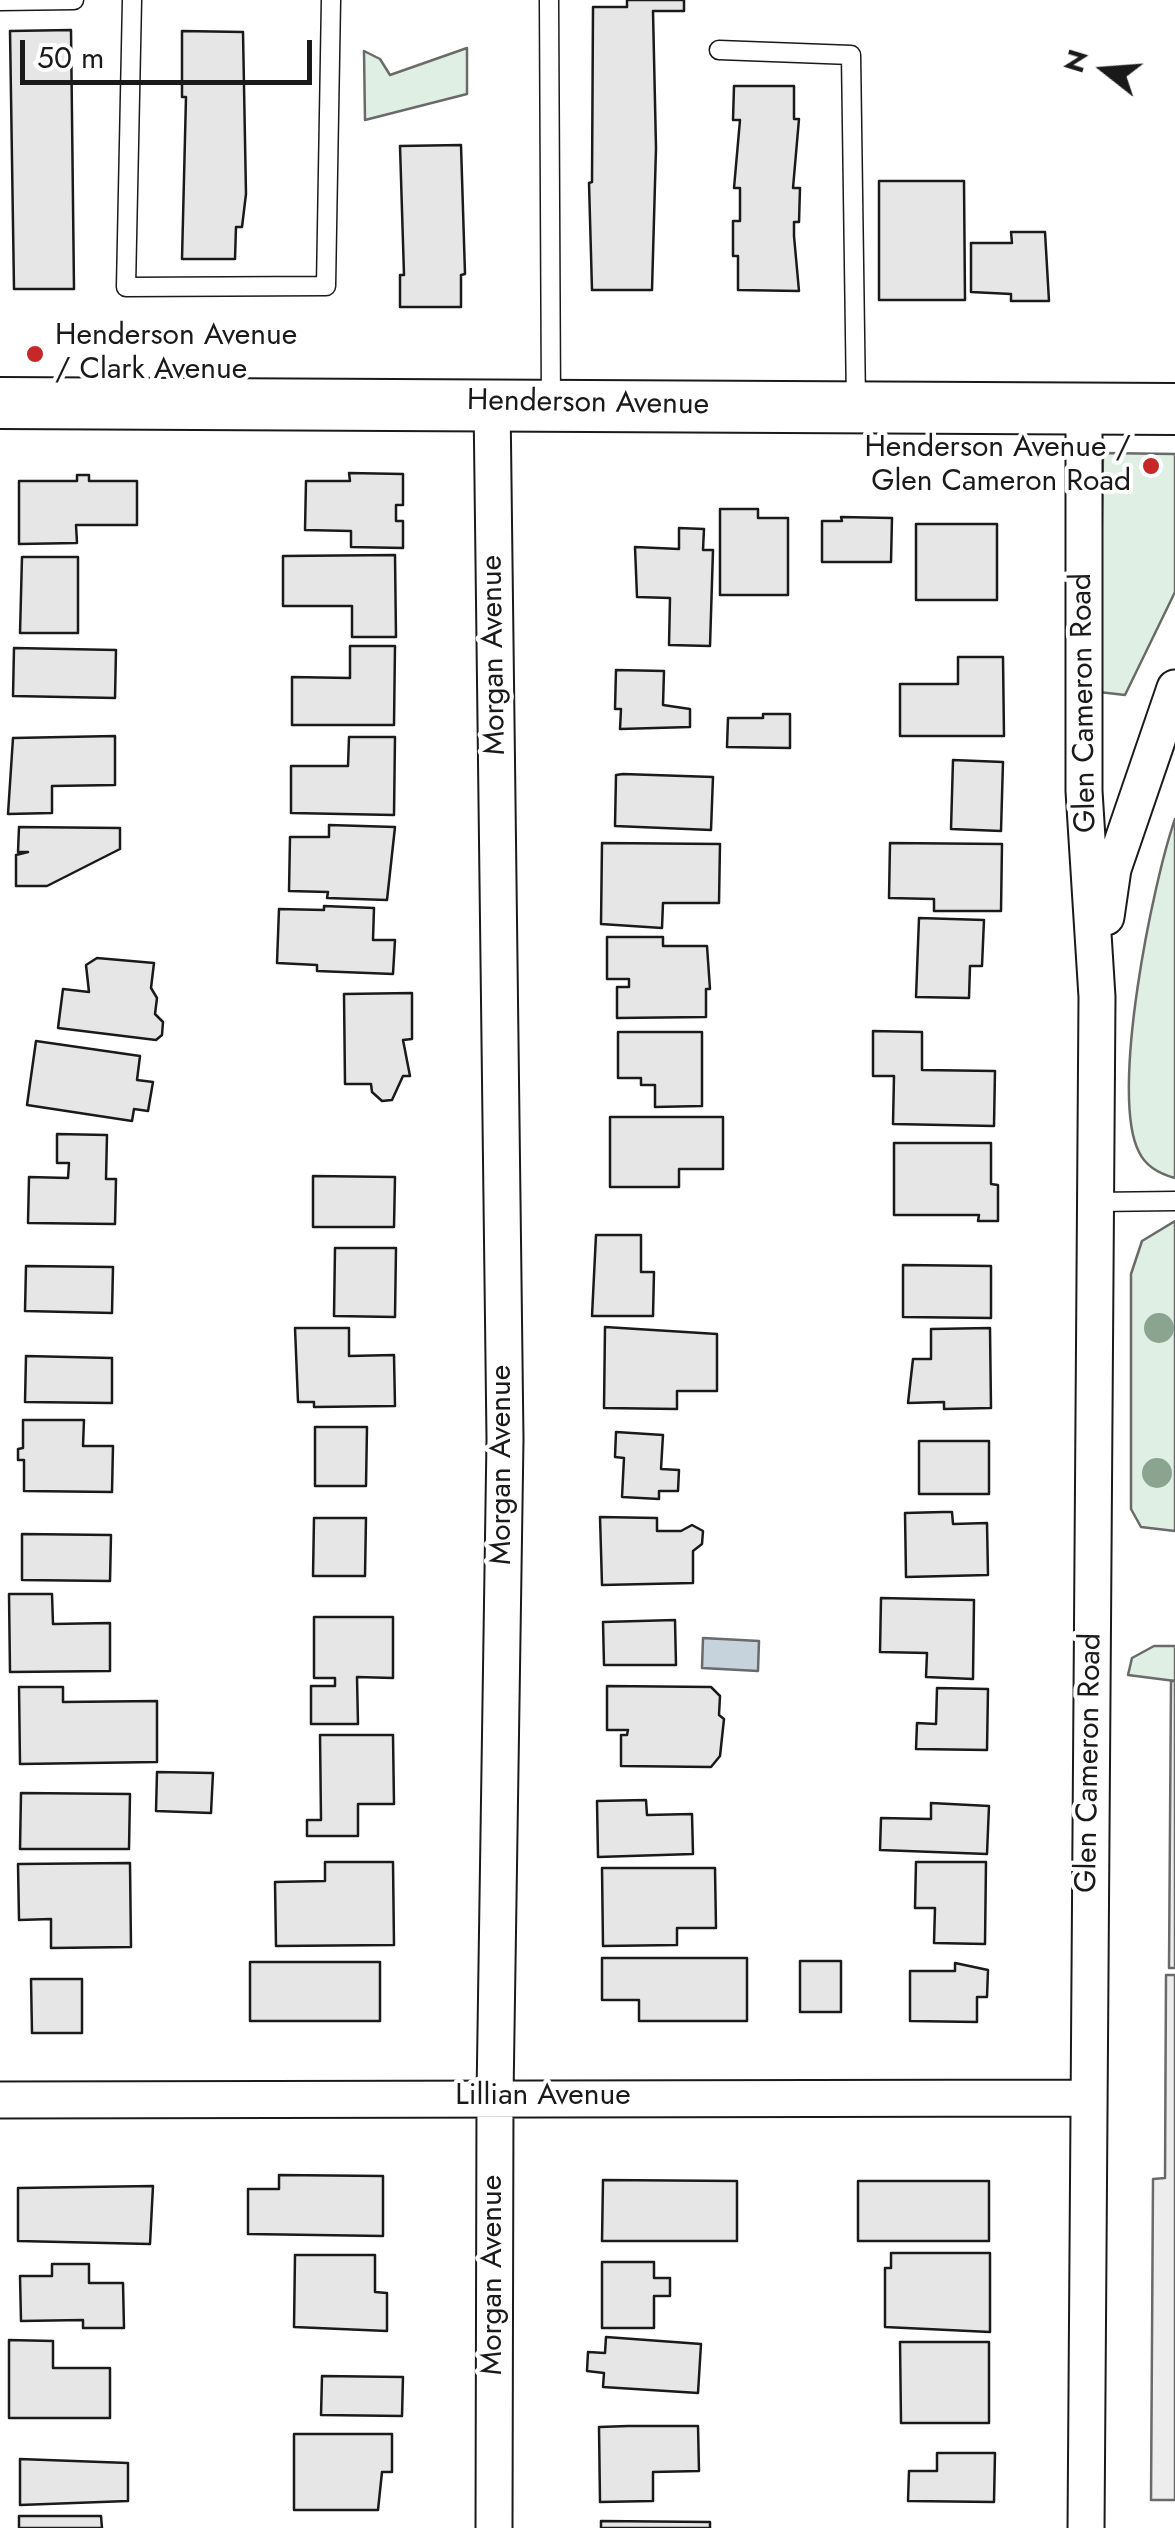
<!DOCTYPE html>
<html>
<head>
<meta charset="utf-8">
<style>
	body { margin:0 }
	#map { position:relative; width:1175px; height:2528px; overflow:hidden; background:#fff; font-family:Jost,sans-serif }
	canvas { display:block }
	.north { position:absolute; left:1055px; top:20px; width:100px; height:100px; -webkit-text-stroke:8px #fff; paint-order:stroke; rotate:287deg; font-size:28px; font-weight:700; line-height:40px; text-align:center; color:#1a1a1a }
	.north::after { content:''; display:block; margin:auto; width:35px; height:45px; background:#1a1a1a; clip-path:polygon(50% 0,100% 100%,50% 72%,0 100%) }
	.scale { position:absolute; left:20px; top:40px; width:292px; height:45px; box-sizing:border-box; border:5px solid #1a1a1a; border-top:0; padding-left:12px; font-size:30px; line-height:35px; white-space:nowrap; color:#1a1a1a; -webkit-text-stroke:8px #fff; paint-order:stroke }
</style>
</head>
<body>
<div id="map">
<canvas width="1175" height="2528"></canvas>
<div class="north">N</div>
<div class="scale">50 m</div>
</div>
<script>
const ctx = document.querySelector('canvas').getContext('2d');
ctx.lineJoin = 'round';
function fillPath(path, color) { ctx.fillStyle = color; ctx.fill(path, 'evenodd'); }
function strokePath(path, color, width, dash) { ctx.strokeStyle = color; ctx.lineWidth = width; ctx.lineCap = dash ? 'butt' : 'round'; ctx.setLineDash(dash || []); ctx.stroke(path); }
function label(font, color, halo, rows, align = 'center') {
  ctx.font = font + ' Jost,sans-serif'; ctx.lineWidth = 8; ctx.setLineDash([]); ctx.textBaseline = 'middle'; ctx.strokeStyle = halo; ctx.fillStyle = color; for (const [text, x, y, turn = 0] of rows) {
    ctx.save(); ctx.translate(x, y); ctx.rotate((+turn || 0) * Math.PI / 180); ctx.textAlign = isNaN(turn) ? turn : align; if (halo) ctx.strokeText(text, 0, 0); ctx.fillText(text, 0, 0); ctx.restore();
  }
}
const green = new Path2D(`
	M467 48V94L365 120 364 51 380 59 390 75Z
	M1103 453 1175 454V592L1125 695 1099 692Z
	M1175 819V1178C1160 1174 1146 1167 1139 1152 1109 1095 1153 882 1175 819Z
	M1175 1221V1531L1141 1527 1131 1509V1274L1142 1241Z
	M1154 1646H1175V1681L1128 1675 1132 1658Z`);
const parking = new Path2D(`
	M1171 1681H1175V1968H1169Z
	M1166 1975H1175V2500H1151L1153 2179 1165 2178Z`);
const water = new Path2D(`
	M703 1638 759 1641 758 1671 702 1668Z`);
const building = new Path2D(`
	M627 0H684V11H653L656 148 652 290H592L589 183 592 182 593 7H627Z
	M71 30 74 289H14L10 31Z
	M182 31 243 32 246 194 242 227H236L235 259H182L186 97H182Z
	M734 86H794V119H799L793 188H800L799 222H794V236L799 291 738 290V256H733V221H740V188H734L740 120H733Z
	M461 145 465 274 461 275V307H400V275H404L400 146Z
	M879 181H964L965 300H879Z
	M1011 232H1045L1049 301H1011V294L971 292V243H1012Z
	M349 473 403 474V505H396V521H403V548L351 547V531L305 530 306 481H350Z
	M77 475H89V481H137V525H76L77 543 19 544V481H77Z
	M720 509H758V518H788V595H720Z
	M841 517 892 518 891 562H822V521H842Z
	M916 524H997V600H916Z
	M679 528 704 529 703 550H713L710 646 669 645 670 598 637 597 635 547 679 549Z
	M395 555 396 637H352V606H283V556Z
	M22 557H78V633H20Z
	M350 646H395L394 725H292V677L350 678Z
	M14 648 116 650 115 698 13 696Z
	M958 657H1003L1004 736H900V684H958Z
	M616 670 664 671 663 705 690 709V727L620 729 621 709H615Z
	M763 714H790V748L727 747 728 718H763Z
	M115 736V785L52 786V813L8 814 13 738Z
	M349 737H395L394 815 291 813V766H348Z
	M953 760 1003 762 1001 831 951 829Z
	M623 774 713 777 711 830 615 826 616 775Z
	M329 825 395 827 387 900 327 898 328 892 289 891 290 837H329Z
	M19 827 120 828V849L47 886H16V855L28 852H18Z
	M602 843 720 844 719 903H663L662 928 601 924Z
	M890 843 1002 844 1001 911H934V899L889 898Z
	M324 906 374 908 373 940H395L393 974 317 971V965L277 963 279 909 324 910Z
	M919 918 984 920 982 966H970L969 998 916 997Z
	M607 937H663V946H707L710 989H706V1017L617 1018V987H629V979H607Z
	M97 958 154 963 151 988 157 998 155 1014 163 1022 162 1035 156 1040 58 1028 63 989 89 992 86 965Z
	M412 993V1039L403 1040 410 1076H403L392 1100 382 1101 372 1092 371 1084H345L344 994Z
	M873 1031 922 1032V1070L995 1071 994 1126 893 1124 894 1076H873Z
	M618 1032H702V1106L655 1107V1085H641V1078H618Z
	M36 1041 140 1056 137 1080 153 1082 148 1111 134 1109 132 1121 27 1105Z
	M610 1117H723V1169H679V1187H610Z
	M57 1134 107 1135 106 1179H116L115 1224 28 1223 29 1177 68 1178 69 1163H57Z
	M894 1143H991V1184L998 1185V1221H978L979 1215H894Z
	M313 1176 395 1177 394 1227H313Z
	M596 1235H641V1272H654L653 1316H592Z
	M335 1248H396L395 1317 334 1316Z
	M903 1265 991 1266V1318L903 1317Z
	M26 1266 113 1267 112 1313 25 1311Z
	M605 1327 717 1334V1391H677V1409L604 1408Z
	M295 1328H349V1356L394 1355 395 1406 314 1407V1402H298Z
	M990 1328 991 1408 944 1409V1402L908 1403 913 1359H931V1329Z
	M26 1356 112 1358V1403L25 1402Z
	M23 1420H84L83 1446H113L112 1492 24 1491V1460H18V1449L23 1448Z
	M315 1427H367L366 1486H315Z
	M616 1432 663 1435 661 1469 679 1470 678 1491H659V1499L622 1497 624 1458 615 1457Z
	M919 1441H989V1494H919Z
	M943 1512H952L953 1524 987 1523 988 1575 906 1577 905 1513Z
	M600 1517 657 1518V1531H681L692 1525 703 1531 702 1544 693 1551V1583L602 1585Z
	M314 1518H366L365 1576H313Z
	M22 1534 111 1535 110 1581 22 1580Z
	M9 1594H52L53 1624 110 1623V1671L10 1672Z
	M881 1598 974 1600 973 1679 926 1677 927 1653 880 1652Z
	M314 1617H393V1678L357 1677 358 1724H311V1686H335V1678H314Z
	M675 1620 676 1665H604L603 1622Z
	M607 1686 711 1687 720 1696 719 1715 724 1719 720 1756 711 1767 621 1766V1735H627L628 1730H607Z
	M19 1687H63V1702L157 1701V1762L20 1764Z
	M937 1688 988 1689 987 1750 916 1749 917 1723 936 1724Z
	M320 1735H393L394 1804H358V1836H307V1820H321Z
	M157 1772 213 1773 211 1813 156 1811Z
	M21 1793 130 1794 129 1849H20Z
	M646 1800 647 1815 692 1814 693 1854 598 1857 597 1801Z
	M931 1803 989 1806 987 1854 880 1850 881 1818 931 1819Z
	M325 1862H393L394 1945 276 1946 275 1882 325 1881Z
	M916 1862H986L985 1944 934 1943 935 1908H915Z
	M130 1863 131 1947 51 1948V1919L19 1920 18 1864Z
	M602 1868H715L716 1928H677V1945L603 1946Z
	M602 1958H747V2021H639V2000H602Z
	M800 1961H841V2012H800Z
	M250 1962H380V2021H250Z
	M955 1963 988 1970 987 1997H977V2022L910 2021V1971H955Z
	M31 1979H82V2033H32Z
	M279 2175 383 2176V2236L248 2234V2189H279Z
	M603 2180 737 2181V2241H602Z
	M858 2181H989V2241H858Z
	M153 2186 150 2244 18 2241V2188Z
	M891 2253H990V2332L885 2327V2268H891Z
	M295 2255H375V2292L387 2293V2331L294 2327Z
	M602 2262H654V2278H670V2296H654V2328H602Z
	M52 2264H89V2283H123L124 2328H83V2320L21 2321 20 2276H52Z
	M606 2337 701 2344 698 2393 603 2387 604 2373 587 2371 588 2352 605 2353Z
	M9 2340 53 2341V2368H110V2418H9Z
	M900 2342H989V2423H901Z
	M322 2376 403 2377 402 2416 321 2415Z
	M628 2426H698L699 2471 653 2472V2501L600 2502 599 2427Z
	M294 2434H392V2472H382L378 2510H294Z
	M937 2453H995L994 2502 908 2501 909 2471H937Z
	M20 2459 128 2463V2501L20 2505Z
	M19 2516H101L102 2528H19Z
	M601 2521 710 2522V2528H601Z`);
const lane = new Path2D(`
	M132 0 126 287 326 286 331 0
	M549 0 551 403
	M0 1 74 0
	M719 50 851 55 856 403
	M1095 1202 1175 1201`);
const street = new Path2D(`
	M492 402 505 1439 495 2096 494 2528
	M1084 409V791L1097 997 1086 2528
	M1106 917 1113 869 1175 688
	M0 2100 1087 2098`);
const secondary = new Path2D(`
	M0 403 1175 409`);
const trees = [
	[1159,1328],
	[1157,1473]
];
const markers = [
	[35,354,10,"#c62828"],
	[1151,466,10,"#c62828"]
];
const poiNames = [
	["Henderson Avenue",55,337],
	["/ Clark Avenue",55,371],
	["Henderson Avenue /",1131,449,"right"],
	["Glen Cameron Road",1131,483,"right"]
];
const streetNames = [
	["Henderson Avenue",588,404,1],
	["Morgan Avenue",495,655,-91],
	["Glen Cameron Road",1085,703,-91],
	["Morgan Avenue",503,1465,-90],
	["Glen Cameron Road",1090,1763,-89],
	["Lillian Avenue",543,2097],
	["Morgan Avenue",494,2275,-90]
];
fillPath(green, '#e0efe3');
strokePath(green, '#6a6a6a', 2.5);
fillPath(parking, '#ededed');
strokePath(parking, '#6a6a6a', 2.5);
fillPath(water, '#c6d2dc');
strokePath(water, '#6a6a6a', 2.5);
fillPath(building, '#e6e6e6');
strokePath(building, '#1a1a1a', 2.5);
strokePath(lane, '#1a1a1a', 21);
strokePath(street, '#1a1a1a', 39);
strokePath(secondary, '#1a1a1a', 54);
strokePath(lane, '#fff', 18);
strokePath(street, '#fff', 35);
strokePath(secondary, '#fff', 50);
ctx.fillStyle = '#8aa48f';
for (const [x, y] of trees) { ctx.beginPath(); ctx.arc(x, y, 15, 0, 2 * Math.PI); ctx.fill(); }
for (const [x, y, r, color] of markers) { const dot = new Path2D(); dot.arc(x, y, r, 0, 2 * Math.PI); ctx.fillStyle = color; ctx.fill(dot); strokePath(dot, '#fff', 4); }
label('30px', '#1a1a1a', '#fff', poiNames, 'left');
label('30px', '#1a1a1a', '#fff', streetNames);
</script>
</body>
</html>
